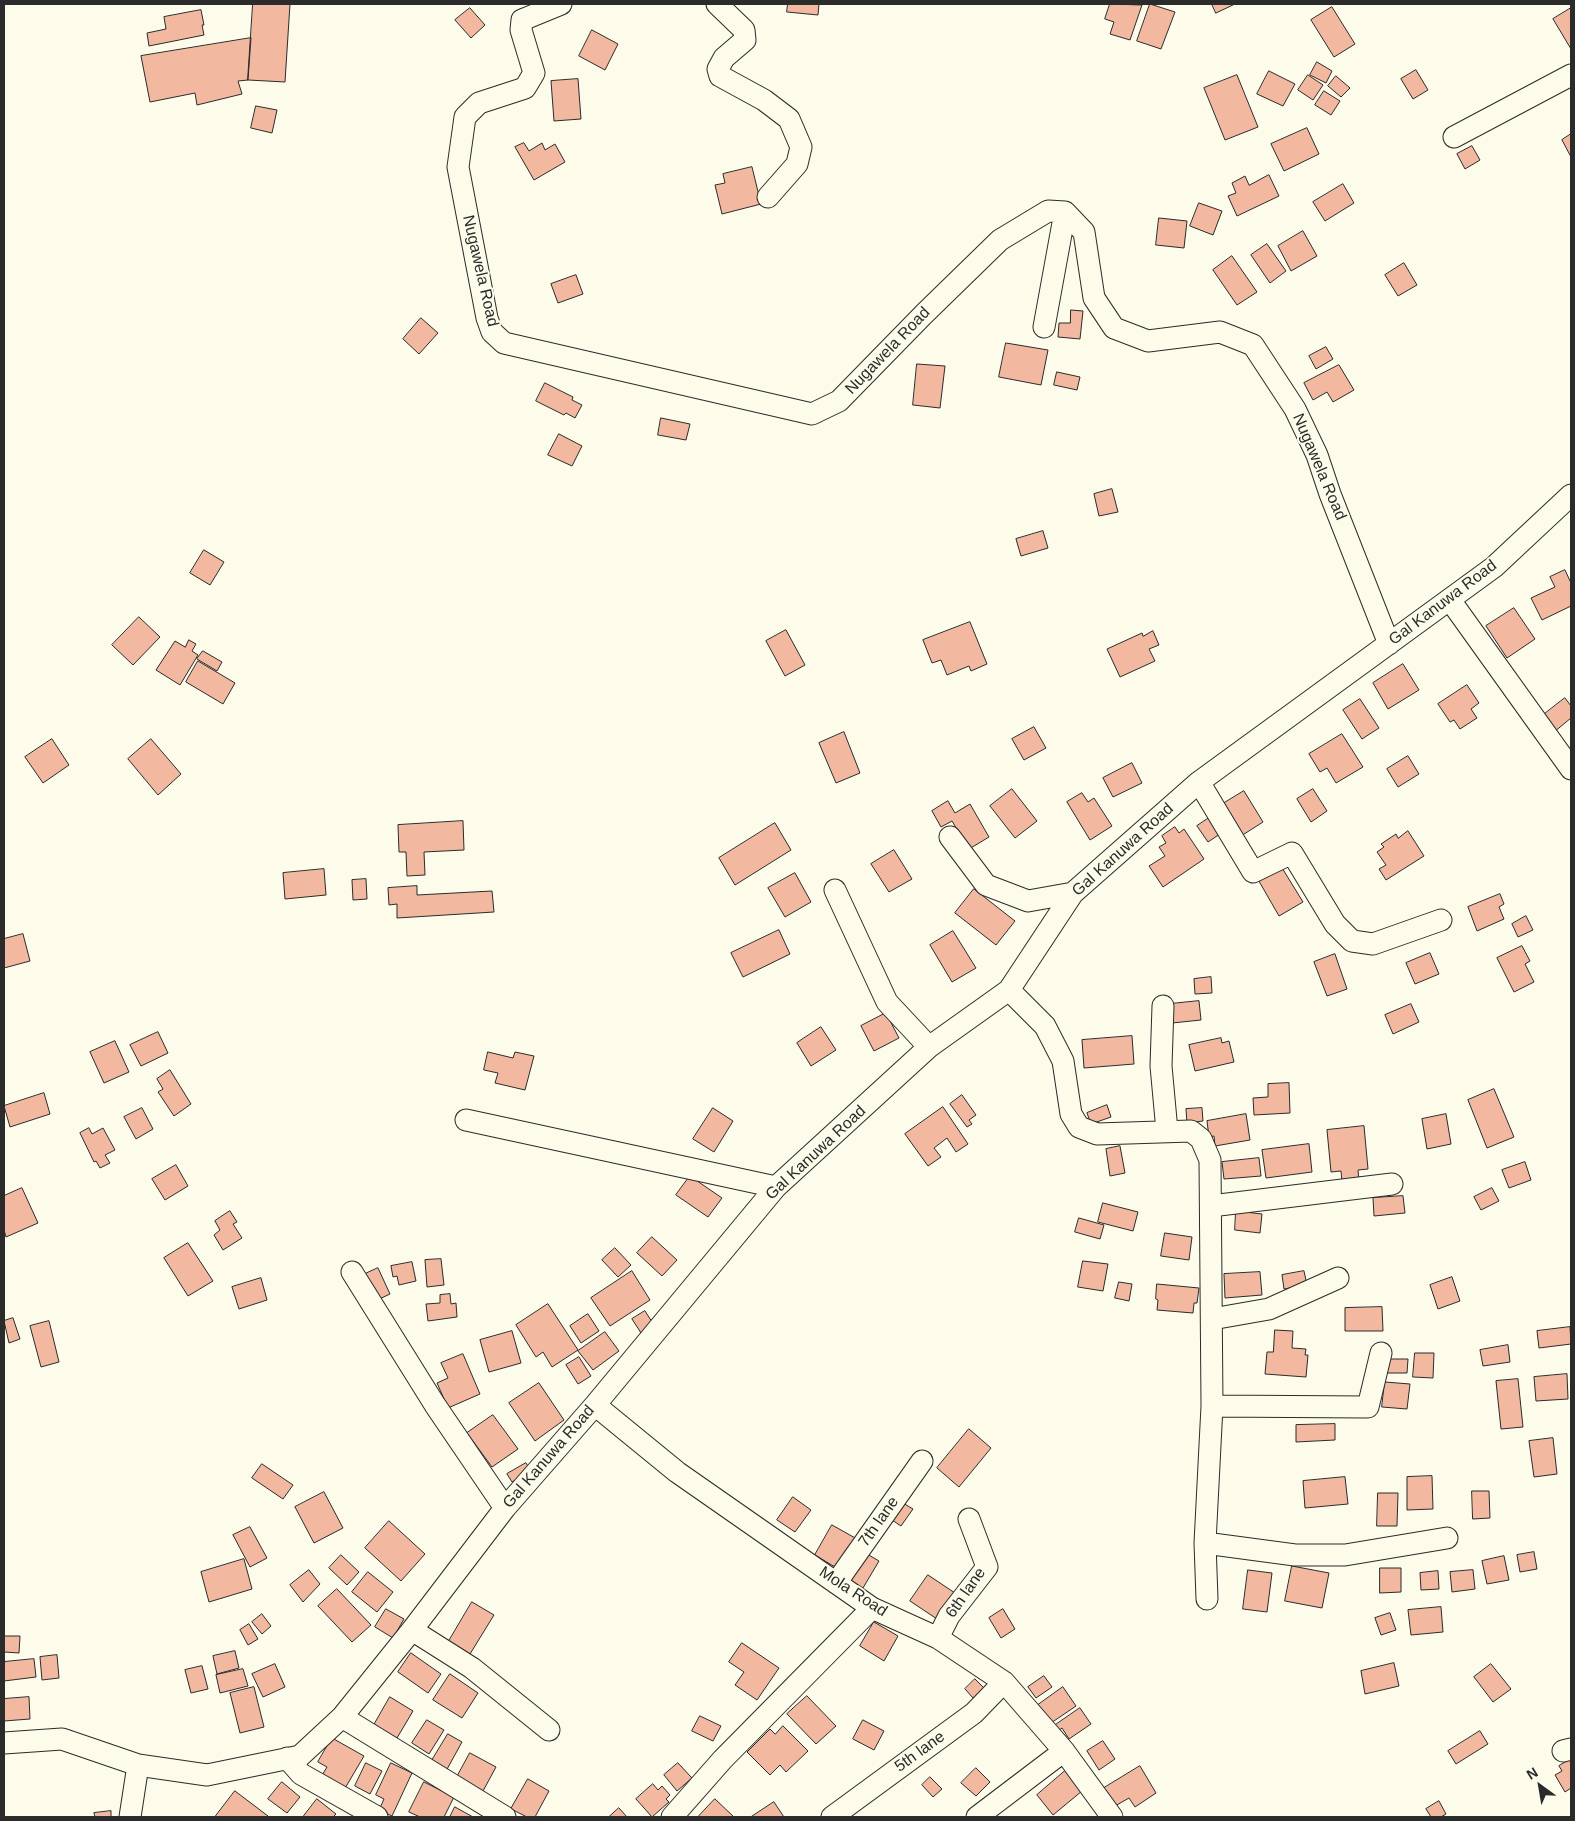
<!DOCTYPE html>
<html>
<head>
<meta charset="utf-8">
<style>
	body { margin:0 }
	#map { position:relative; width:1575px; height:1821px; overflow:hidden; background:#fdfbea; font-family:Arial,sans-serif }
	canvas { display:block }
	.frame { position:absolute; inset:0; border:5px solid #2b2b2b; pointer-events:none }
	.north { position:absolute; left:1515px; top:1761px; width:50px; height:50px; -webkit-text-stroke:4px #fdfbea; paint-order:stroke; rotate:328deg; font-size:14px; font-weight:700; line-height:20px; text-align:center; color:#2b2b2b }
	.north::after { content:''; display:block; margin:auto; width:18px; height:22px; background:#2b2b2b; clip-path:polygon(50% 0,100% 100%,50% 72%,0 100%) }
</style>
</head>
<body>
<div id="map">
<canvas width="1575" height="1821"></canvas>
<div class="frame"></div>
<div class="north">N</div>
</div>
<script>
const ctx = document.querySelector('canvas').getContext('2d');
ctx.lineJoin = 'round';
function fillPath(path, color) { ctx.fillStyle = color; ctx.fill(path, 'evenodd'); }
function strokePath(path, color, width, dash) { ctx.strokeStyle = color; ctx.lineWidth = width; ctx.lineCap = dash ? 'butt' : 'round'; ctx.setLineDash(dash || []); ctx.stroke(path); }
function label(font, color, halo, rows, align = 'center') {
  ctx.font = font + ' Arial,sans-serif'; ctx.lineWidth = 4; ctx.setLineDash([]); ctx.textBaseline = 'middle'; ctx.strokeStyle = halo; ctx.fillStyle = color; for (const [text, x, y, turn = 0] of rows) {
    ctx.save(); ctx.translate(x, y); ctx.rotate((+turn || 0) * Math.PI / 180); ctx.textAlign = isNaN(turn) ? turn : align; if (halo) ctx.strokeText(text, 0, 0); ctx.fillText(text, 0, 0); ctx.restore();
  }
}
const building = new Path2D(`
	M253 4H290L285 82 248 80Z
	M788 4H819L818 15 787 12Z
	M1110 4 1142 5 1130 40 1110 34 1114 22 1105 19Z
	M1150 4 1175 12 1161 49 1137 41Z
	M1212 4H1235L1216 13Z
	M1332 7 1355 44 1334 57 1311 20Z
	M470 8 485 25 471 38 455 20Z
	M1571 8V49L1553 19Z
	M201 10 204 25H202L204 35 149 46 147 33 166 29 164 17Z
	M592 30 618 44 605 70 579 56Z
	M251 38 248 80 238 81 242 94 197 105 195 93 150 102 141 56Z
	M1317 62 1332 71 1326 83 1310 75Z
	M1416 70 1428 90 1413 99 1401 79Z
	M1269 71 1295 84 1283 106 1257 94Z
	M1237 75 1258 127 1225 140 1204 88Z
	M1308 75 1323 85 1313 100 1298 90Z
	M1336 76 1350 88 1341 97 1328 86Z
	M578 79 581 119 554 121 551 81Z
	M1324 91 1340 101 1331 115 1315 105Z
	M256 106 277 110 272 133 251 128Z
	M1307 128 1319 154 1284 171 1271 144Z
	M1571 134V157L1562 140Z
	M524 143 529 151 542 143 545 150 555 144 565 162 534 180 515 147Z
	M1472 146 1480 160 1465 169 1457 154Z
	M752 167 761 204 722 214 715 185 725 183 723 174Z
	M1269 175 1279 196 1237 216 1228 196 1236 193 1232 183 1245 176 1249 185Z
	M1343 184 1354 203 1325 221 1313 202Z
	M1199 203 1222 211 1213 235 1190 226Z
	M1159 218 1187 221 1184 248 1156 245Z
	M1303 231 1317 256 1291 271 1278 246Z
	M1267 244 1286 271 1270 283 1251 255Z
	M1232 256 1257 292 1237 305 1213 270Z
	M1404 263 1417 285 1398 296 1385 275Z
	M576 275 583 294 558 303 551 284Z
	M1071 310 1083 311 1080 339 1058 337 1059 323H1070Z
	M421 318 438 333 419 354 403 339Z
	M1006 343 1048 350 1041 385 999 377Z
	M1326 347 1333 359 1316 369 1309 356Z
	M917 364 945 366 940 408 913 405Z
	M1339 365 1354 390 1333 402 1327 392 1313 400 1304 383Z
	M1057 372 1080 377 1077 390 1054 385Z
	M545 383 573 397 572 400 582 405 575 418 566 413 564 415 536 401Z
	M661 418 690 424 686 440 658 435Z
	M559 434 582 446 572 466 548 455Z
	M1112 489 1118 512 1099 516 1094 494Z
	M1043 531 1048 548 1021 556 1016 539Z
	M204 550 224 562 210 585 190 573Z
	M1565 570 1571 583V606L1542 620 1531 598 1555 587 1550 577Z
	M1514 608 1535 639 1507 658 1486 626Z
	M139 617 160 637 133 665 112 645Z
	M970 622 987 664 971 671 969 666 947 675 941 660 932 663 923 640Z
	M786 630 805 665 785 676 766 641Z
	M1153 631 1159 645 1149 649 1155 661 1120 677 1107 649 1142 633 1143 636Z
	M189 640 196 644 192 651 198 655 180 685 156 670 175 641 185 647Z
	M203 651 222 662 217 671 197 659Z
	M198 661 235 683 223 704 186 682Z
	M1403 664 1419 690 1388 709 1373 683Z
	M1467 685 1479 703 1471 709 1477 718 1460 729 1454 720 1450 722 1438 704Z
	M1565 698 1571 706V718L1554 732 1542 716Z
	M1360 699 1379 728 1362 739 1343 710Z
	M1034 727 1046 748 1024 760 1012 739Z
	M844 732 860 773 836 783 819 743Z
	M1342 734 1363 767 1336 783 1327 768 1320 772 1309 754Z
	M52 739 69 765 43 783 25 757Z
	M151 739 181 774 158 795 128 759Z
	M1408 756 1419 774 1398 787 1387 769Z
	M1132 763 1142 783 1113 797 1103 778Z
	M1012 789 1037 821 1015 838 990 806Z
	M1313 789 1327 811 1311 822 1297 799Z
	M1244 791 1263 822 1241 836 1221 805Z
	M1082 793 1088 802 1094 798 1112 826 1090 840 1067 802Z
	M948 801 955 813 970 804 989 837 969 849 952 821 941 827 932 811Z
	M1212 816 1223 832 1208 842 1197 826Z
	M463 821 464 850 424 852 425 875 407 876 406 852H399L398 825Z
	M775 823 791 850 735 885 719 858Z
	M1175 827 1179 833 1184 829 1204 859 1163 887 1149 866 1165 856 1159 847 1166 843 1162 836Z
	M1408 831 1424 856 1386 880 1379 869 1386 865 1377 852 1384 847 1381 844 1396 834 1398 838Z
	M894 850 912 879 889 892 871 864Z
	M1279 863 1303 902 1279 916 1256 876Z
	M324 869 326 895 285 899 283 873Z
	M795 873 811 902 785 917 768 888Z
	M366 879 367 899 353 900 352 880Z
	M417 886V895L492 891 494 912 397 918V904L389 905 388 888Z
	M974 889 1015 921 996 945 955 913Z
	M1500 894 1504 904 1499 907 1504 919 1477 931 1468 907Z
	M1526 916 1533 930 1518 937 1512 924Z
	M779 930 790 954 743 977 731 953Z
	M953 931 976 968 952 982 930 945Z
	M23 934 30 961 4 968V939Z
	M1522 946 1530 961 1525 964 1534 982 1514 992 1497 958Z
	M1430 953 1439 974 1415 984 1406 963Z
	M1335 954 1347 989 1327 996 1314 962Z
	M1211 977 1212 993 1195 994 1194 979Z
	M1199 1001 1201 1020 1172 1023 1170 1004Z
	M1411 1004 1419 1022 1393 1034 1385 1015Z
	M886 1013 899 1038 874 1051 861 1026Z
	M821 1027 836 1050 811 1066 797 1043Z
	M158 1032 168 1053 141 1066 130 1045Z
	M1132 1036 1134 1064 1084 1068 1082 1040Z
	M1221 1038 1222 1043 1229 1041 1234 1062 1195 1071 1189 1045Z
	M115 1041 129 1072 104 1083 90 1052Z
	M488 1052 513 1058 515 1052 534 1056 525 1090 495 1083 498 1073 484 1070Z
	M170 1070 191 1104 174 1116 158 1092 163 1089 157 1079Z
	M1289 1083 1290 1113 1254 1115 1253 1098 1268 1097V1084Z
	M1494 1089 1514 1137 1487 1148 1468 1100Z
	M44 1093 50 1114 10 1127 4 1106Z
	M962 1095 976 1115 969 1120 972 1124 967 1127 950 1104Z
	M1107 1105 1111 1117 1091 1124 1087 1113Z
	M943 1107 968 1144 956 1152 947 1138 934 1148 941 1157 928 1166 905 1134Z
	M142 1108 153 1129 136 1139 124 1117Z
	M713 1108 733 1121 714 1152 693 1139Z
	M1202 1108 1203 1121 1187 1123 1186 1109Z
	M1246 1114 1250 1140 1215 1146 1214 1136 1209 1137 1207 1121Z
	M1446 1114 1451 1144 1427 1149 1422 1119Z
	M1364 1126 1368 1169 1358 1170 1359 1181 1342 1182 1341 1171 1331 1172 1327 1130Z
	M89 1128 92 1134 103 1128 115 1150 105 1155 110 1163 100 1168 96 1161 94 1162 80 1133Z
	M1309 1144 1312 1172 1266 1178 1262 1150Z
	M1120 1146 1125 1173 1110 1176 1106 1149Z
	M1259 1158 1261 1176 1224 1179 1222 1162Z
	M1525 1162 1531 1180 1509 1188 1502 1170Z
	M176 1165 188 1186 165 1200 152 1179Z
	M690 1176 722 1198 708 1217 676 1195Z
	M22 1188 38 1223 6 1237 4 1230V1196Z
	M1492 1188 1499 1201 1481 1210 1474 1197Z
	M1403 1196 1405 1213 1374 1216 1373 1198Z
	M1103 1203 1138 1212 1133 1231 1098 1222Z
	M230 1211 237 1222 233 1224 242 1238 223 1250 214 1235 220 1230 215 1221Z
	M1236 1211 1262 1214 1260 1233 1235 1230Z
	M1079 1218 1104 1225 1100 1239 1075 1232Z
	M1165 1233 1192 1237 1189 1260 1161 1256Z
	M652 1237 677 1260 662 1276 637 1253Z
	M188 1243 213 1281 188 1296 164 1258Z
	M615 1248 631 1265 618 1277 602 1260Z
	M441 1259 444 1285 427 1287 425 1260Z
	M1083 1261 1108 1264 1103 1291 1078 1287Z
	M412 1262 416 1281 399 1285 397 1276 393 1277 391 1266Z
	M378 1268 390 1294 375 1301 363 1275Z
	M632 1271 650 1300 610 1326 591 1298Z
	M1304 1271 1307 1285 1284 1289 1282 1275Z
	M1260 1272 1262 1295 1225 1298 1224 1274Z
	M1452 1277 1460 1301 1438 1309 1430 1285Z
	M261 1278 267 1300 239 1309 232 1287Z
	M1119 1282 1132 1284 1129 1301 1115 1298Z
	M1157 1284 1199 1288 1197 1303H1194L1193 1313 1157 1310 1158 1300 1156 1299Z
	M450 1294 451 1304 456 1303 457 1317 428 1321 426 1304 440 1303V1295Z
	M548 1304 578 1350 552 1367 543 1352 536 1357 516 1325Z
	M1382 1307 1383 1331H1345V1308Z
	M645 1311 656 1328 643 1336 632 1319Z
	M588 1314 599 1331 581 1343 570 1326Z
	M13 1318 20 1339 9 1343 4 1321Z
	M49 1321 59 1362 41 1367 30 1326Z
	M1570 1327 1571 1344 1539 1348 1537 1331Z
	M1275 1330 1293 1331 1292 1348 1306 1349 1305 1355H1308L1306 1377 1265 1374 1267 1352H1273Z
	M512 1331 521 1363 489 1372 480 1340Z
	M605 1332 619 1351 593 1370 578 1351Z
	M1508 1345 1510 1362 1483 1366 1480 1350Z
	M1415 1353H1434L1433 1378 1413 1377Z
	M463 1354 480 1394 448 1408 437 1383 448 1378 441 1363Z
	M579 1357 591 1376 578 1384 566 1365Z
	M1387 1359H1408L1407 1373H1387Z
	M1567 1374 1568 1399 1536 1401 1534 1377Z
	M1518 1379 1523 1427 1501 1429 1496 1381Z
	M1385 1382 1410 1384 1407 1409 1382 1407Z
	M539 1383 564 1420 535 1441 509 1403Z
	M493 1415 518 1449 492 1467 467 1433Z
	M1335 1424V1440L1296 1442V1425Z
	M969 1429 991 1448 959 1487 937 1468Z
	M1553 1438 1557 1474 1534 1477 1529 1441Z
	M526 1463 531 1471 512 1482 507 1474Z
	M262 1464 293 1485 283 1499 252 1478Z
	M1432 1476 1433 1509 1407 1510V1477Z
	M1345 1477 1348 1504 1305 1508 1303 1481Z
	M1472 1491H1489L1490 1518 1473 1519Z
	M324 1492 343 1528 314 1543 295 1507Z
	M1378 1493H1398L1397 1526H1377Z
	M793 1497 811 1510 795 1532 777 1520Z
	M903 1503 913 1509 901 1526 892 1520Z
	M389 1521 425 1554 401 1581 365 1548Z
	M832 1525 857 1539 840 1570 815 1555Z
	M250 1527 267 1558 250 1567 233 1535Z
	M862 1551 879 1561 863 1588 846 1578Z
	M1534 1552 1537 1569 1520 1572 1517 1555Z
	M341 1555 359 1572 347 1585 329 1568Z
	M1504 1556 1509 1580 1487 1584 1482 1561Z
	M244 1559 252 1589 209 1602 201 1572Z
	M1292 1566 1329 1573 1322 1608 1285 1601Z
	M1380 1568H1401V1592L1380 1593Z
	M309 1570 320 1584 303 1602 290 1585Z
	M1248 1570 1272 1573 1267 1612 1243 1609Z
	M1473 1570 1475 1589 1452 1592 1450 1572Z
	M1438 1571 1439 1589 1421 1590 1420 1573Z
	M368 1572 393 1592 377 1612 352 1592Z
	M928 1575 955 1593 937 1619 910 1601Z
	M337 1589 371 1625 352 1642 318 1606Z
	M472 1602 494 1615 470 1654 449 1641Z
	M1441 1607 1443 1632 1411 1635 1408 1610Z
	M386 1609 404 1619 393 1638 375 1627Z
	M1003 1609 1015 1629 1001 1638 989 1618Z
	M1390 1613 1396 1630 1381 1635 1375 1618Z
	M262 1614 271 1626 262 1634 252 1622Z
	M874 1622 898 1636 884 1661 860 1646Z
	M249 1624 258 1639 248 1645 240 1630Z
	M5 1636H20L19 1653 4 1652Z
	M742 1643 779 1668 757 1700 735 1685 744 1672 729 1662Z
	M235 1651 239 1668 217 1674 213 1656Z
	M411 1653 441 1674 428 1693 398 1672Z
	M57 1655 59 1678 42 1680 40 1657Z
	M34 1659 36 1677 4 1681V1662Z
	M1394 1663 1399 1686 1365 1694 1361 1671Z
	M275 1664 285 1687 263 1697 252 1674Z
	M1491 1664 1511 1689 1493 1702 1474 1677Z
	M202 1666 208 1689 191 1693 185 1670Z
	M243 1669 248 1686 220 1693 216 1675Z
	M450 1674 478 1693 462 1718 433 1700Z
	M1044 1676 1052 1687 1036 1698 1028 1687Z
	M975 1679 984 1688 973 1698 965 1689Z
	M254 1687 264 1727 240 1733 230 1693Z
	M1063 1687 1076 1706 1051 1723 1038 1705Z
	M807 1696 836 1726 816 1744 787 1714Z
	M29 1697 30 1719 4 1721V1699Z
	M390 1697 413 1711 397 1738 374 1725Z
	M1080 1708 1091 1724 1069 1739 1062 1728 1058 1731 1054 1726Z
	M700 1716 721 1726 713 1741 692 1731Z
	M427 1720 444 1730 429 1754 412 1743Z
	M863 1720 884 1731 874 1750 853 1739Z
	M783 1726 808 1751 786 1772 780 1765 770 1775 747 1752 770 1729 775 1734Z
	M1480 1731 1488 1744 1456 1764 1448 1751Z
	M448 1734 462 1742 446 1771 431 1762Z
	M332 1738 364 1756 344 1790 321 1777 327 1767 318 1762Z
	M1103 1741 1115 1759 1099 1770 1087 1751Z
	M470 1753 496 1767 483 1791 457 1777Z
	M1571 1759V1788L1565 1792 1555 1775 1562 1771 1559 1766Z
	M366 1763 382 1771 370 1794 355 1786Z
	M391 1763 412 1773 392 1816 379 1810 384 1799 376 1795Z
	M678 1763 692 1778 677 1791 664 1775Z
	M1140 1766 1156 1793 1135 1807 1129 1798 1115 1806 1104 1788Z
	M976 1768 990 1782 976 1796 961 1783Z
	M1065 1771 1082 1791 1053 1815 1037 1795Z
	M930 1777 942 1789 933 1797 922 1785Z
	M528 1779 549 1791 535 1817H527L511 1809Z
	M282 1782 300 1797 287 1813 268 1799Z
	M424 1782 454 1797 444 1817H420L409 1812Z
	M653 1784 658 1790 662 1786 670 1795 666 1799 669 1802 652 1817 636 1799Z
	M235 1791 268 1816 267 1817H215Z
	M317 1799 336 1814 333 1817H303Z
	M715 1799 734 1817H698Z
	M1439 1801 1446 1814 1441 1817H1431L1426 1809Z
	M774 1802 784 1817H751Z
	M455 1807 473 1817H450Z
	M619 1808 627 1817H609Z
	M111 1811V1817H95L94 1813Z`);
const minor = new Path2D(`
	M561 4 522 20 521 30 534 73 525 88 479 103 465 117 458 167 487 318 492 332 504 343 812 414 839 401 924 314 1000 240 1048 211 1065 212 1084 232 1094 298 1114 328 1148 341 1220 332 1253 345 1295 409 1317 455 1330 494 1389 644
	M717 4 744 30 745 40 724 58 718 69 720 76 764 100 789 119 801 147 797 164 768 197
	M1454 137 1571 75
	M1044 327 1065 212
	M1450 600 1571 769
	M1199 782 1253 872 1292 853 1335 924 1352 941 1373 944 1441 920
	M950 837 986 885 1028 901 1073 893
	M835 890 887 1002 929 1047
	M1009 990 1045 1026 1063 1061 1071 1114 1079 1127 1097 1134 1191 1131 1201 1139 1210 1160 1212 1406 1205 1543 1295 1555H1345L1447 1538
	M1163 1006 1161 1066 1167 1131
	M466 1120 776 1187
	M1211 1206 1392 1184
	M352 1272 435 1405 505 1508
	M1212 1319 1269 1309 1338 1278
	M595 1405 677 1472 872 1608 938 1638 1004 1682 1064 1751 1112 1817
	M1212 1406 1368 1407 1381 1353
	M1205 1543 1207 1599
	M836 1583 922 1461
	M412 1630 472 1668 549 1730
	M938 1638 949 1616 987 1567 969 1519
	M342 1717 505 1817
	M4 1743 62 1739 138 1765 207 1775 300 1756 342 1717 412 1630 505 1508 595 1405 776 1187 929 1047 1009 990 1073 893 1199 782 1494 567 1571 495
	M1563 1751 1571 1749
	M287 1758 301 1774 377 1817
	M130 1817 138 1765
	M672 1817 723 1759 872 1608
	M832 1817 974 1713 1004 1682
	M977 1817 1064 1751`);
const streetNames = [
	["Nugawela Road",480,271,77],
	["Nugawela Road",888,351,-46],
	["Nugawela Road",1319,467,67],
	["Gal Kanuwa Road",1443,603,-37],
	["Gal Kanuwa Road",1123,850,-42],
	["Gal Kanuwa Road",816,1153,-43],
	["Gal Kanuwa Road",549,1457,-49],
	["7th lane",879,1522,-55],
	["Mola Road",853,1592,33],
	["6th lane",966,1593,-55],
	["5th lane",920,1752,-36]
];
fillPath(building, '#f2b8a0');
strokePath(building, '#2b2b2b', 1);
strokePath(minor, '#2b2b2b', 23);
strokePath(minor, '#fdfbea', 21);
label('16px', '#2b2b2b', '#fdfbea', streetNames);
</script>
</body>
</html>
